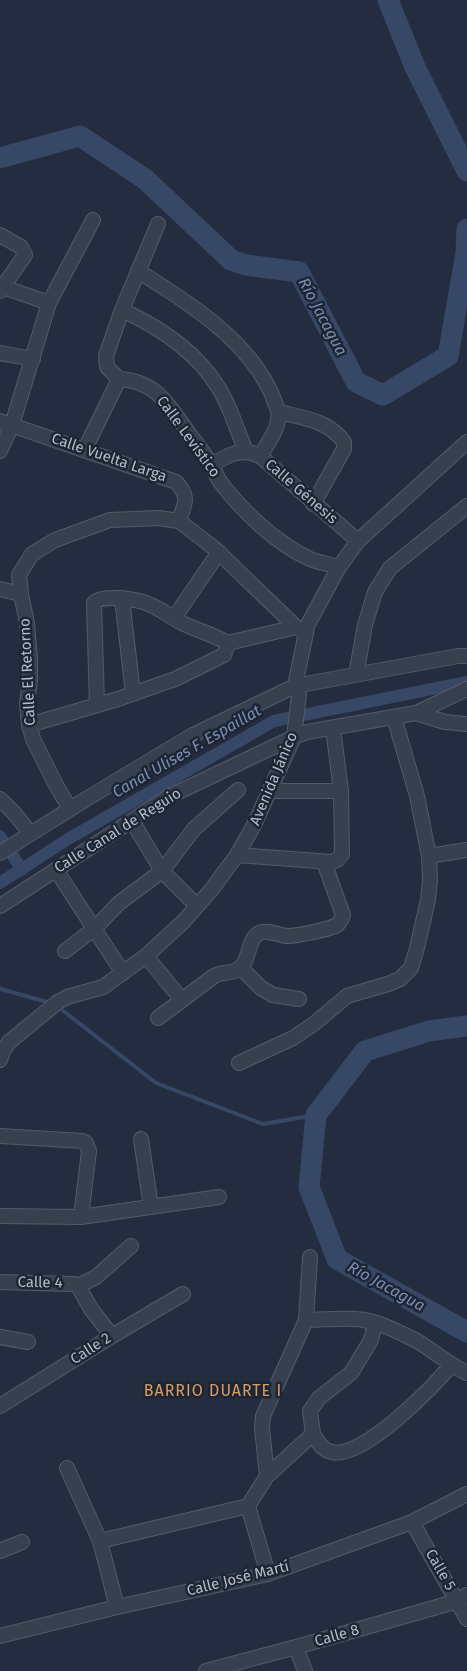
<!DOCTYPE html>
<html>
<head>
<meta charset="utf-8">
<style>
	body { margin:0 }
	canvas { display:block; background:#242d3f }
</style>
</head>
<body>
<canvas width="467" height="1671"></canvas>
<script>
const ctx = document.querySelector('canvas').getContext('2d');
ctx.lineJoin = 'round';
function strokePath(path, color, width, dash) { ctx.strokeStyle = color; ctx.lineWidth = width; ctx.lineCap = dash ? 'butt' : 'round'; ctx.setLineDash(dash || []); ctx.stroke(path); }
function label(font, color, halo, rows, align = 'center') {
  ctx.font = font + ' "Fira Sans",sans-serif'; ctx.lineWidth = 5; ctx.setLineDash([]); ctx.textBaseline = 'middle'; ctx.strokeStyle = halo; ctx.fillStyle = color; for (const [text, x, y, turn = 0] of rows) {
    ctx.save(); ctx.translate(x, y); ctx.rotate((+turn || 0) * Math.PI / 180); ctx.textAlign = isNaN(turn) ? turn : align; if (halo) ctx.strokeText(text, 0, 0); ctx.fillText(text, 0, 0); ctx.restore();
  }
}
const stream = new Path2D(`
	M0 989 51 1003
	M57 1006 156 1083 263 1124 316 1115`);
const canal = new Path2D(`
	M0 836 5 844
	M11 853 22 870
	M0 883 68 839 274 721 467 682`);
const river = new Path2D(`
	M388 0 415 67 467 171
	M0 158 80 136 145 179 231 260 246 265 299 272 356 382 383 395 448 356 466 253 467 229
	M467 1026 429 1031 365 1051 316 1115 309 1187 337 1259 467 1332`);
const street = new Path2D(`
	M158 224 122 310 106 356 107 367 119 379C157 381 168 405 188 432 196 443 205 454 212 466 215 471 217 478 221 483 242 511 277 544 310 559 319 563 330 564 339 567
	M0 235 21 247 25 255 0 291
	M138 271C188 302 250 341 273 397 274 401 277 407 278 411 281 427 267 444 260 456
	M3 287 49 303
	M122 310C159 327 196 351 218 387 230 405 237 431 246 451
	M0 353 33 359
	M279 412C303 418 328 420 344 442V449L313 504
	M0 421 176 482C190 497 185 503 179 521
	M85 449 119 379
	M0 451 12 425 49 303 93 220
	M212 465C227 455 242 447 260 456L358 541
	M0 589 21 594
	M122 599 133 693
	M174 618 219 552
	M356 675 365 625 375 592 390 568 467 506
	M97 705 94 603C101 594 133 599 143 602 158 606 171 618 184 624 199 631 214 635 228 643L296 627
	M416 713 445 722 467 724
	M29 725 118 699 175 679 224 655 228 643
	M333 728 341 791
	M0 799 15 814 30 833
	M70 809 56 785 33 739 29 725 27 703 30 680V658L27 623 21 594 19 575 32 554 55 540 110 520 158 518 179 521 214 548 296 627 306 633
	M132 821 162 871 197 906
	M0 853 83 801 191 736 295 686 458 656H467
	M237 855 331 862 337 860 342 854 341 791H270
	M429 856 467 850
	M56 870 123 973
	M0 906 168 797 294 737 307 732 416 713 467 689
	M65 951 94 929 119 903 162 871 194 829 238 790
	M146 956 182 1000
	M241 968 261 988 273 995 299 999
	M158 1018 214 976C224 970 237 976 244 963 250 954 249 935 262 932 271 930 279 936 288 936 296 936 331 929 337 925 340 922 342 919 343 915L324 862
	M0 1060 3 1051 9 1042 58 1002 67 997 103 987 146 956 184 921 212 889 237 855 254 825 294 737 299 695 295 686 306 633 307 626 339 567 358 541 467 442
	M239 1063 293 1038 315 1023 347 996 388 984 400 979 411 968 417 948 428 900 430 880 429 856 417 796 394 717
	M0 1136 82 1141 86 1143 89 1151 81 1217
	M141 1139 151 1207
	M0 1216 81 1217 219 1197
	M0 1282 74 1284 78 1286 91 1309 112 1336
	M78 1286 96 1277 131 1246
	M306 1320C325 1320 346 1317 364 1320 381 1323 399 1332 415 1340 433 1350 448 1364 467 1373
	M0 1337 28 1342
	M0 1406 112 1336 183 1294
	M313 1434C318 1442 322 1450 332 1452 361 1460 433 1388 451 1365
	M67 1468 100 1541 117 1607
	M267 1476 262 1428 263 1416 306 1320 310 1257
	M412 1522 467 1619
	M100 1541 248 1506
	M0 1551 22 1542
	M268 1574 248 1506 267 1476 313 1434 310 1411 319 1398 351 1373 371 1340 375 1323
	M0 1636 117 1607 268 1574 412 1522 467 1494
	M296 1647 305 1671
	M206 1671 296 1647 458 1601 467 1595`);
const streetNames = [
	["Calle Levístico",188,437,54],
	["Calle Vuelta Larga",109,458,19],
	["Calle Génesis",301,492,41],
	["Calle El Retorno",28,672,-93],
	["Avenida Jánico",274,779,-67],
	["Calle Canal de Reguio",118,831,-32],
	["Calle 4",40,1283,1],
	["Calle 2",91,1349,-33],
	["Calle 5",440,1570,60],
	["Calle José Martí",238,1579,-14],
	["Calle 8",337,1636,-16]
];
const waterNames = [
	["Río Jacagua",322,317,62],
	["Canal Ulises F. Espaillat",187,752,-30],
	["Río Jacagua",386,1287,29]
];
const neighbourhoodNames = [
	["BARRIO DUARTE I",213,1392]
];
strokePath(stream, '#374867', 4);
strokePath(canal, '#374867', 12);
strokePath(river, '#374867', 21);
strokePath(street, '#535b6a', 16);
strokePath(street, '#38404f', 14);
label('15px', '#b4bbca', '#1d2534', streetNames);
label('italic 16px', '#7b8eb2', '#1d2534', waterNames);
ctx.letterSpacing = '1px';
label('16px', '#d89d61', '#1d2534', neighbourhoodNames);
ctx.letterSpacing = '0px';
</script>
</body>
</html>
